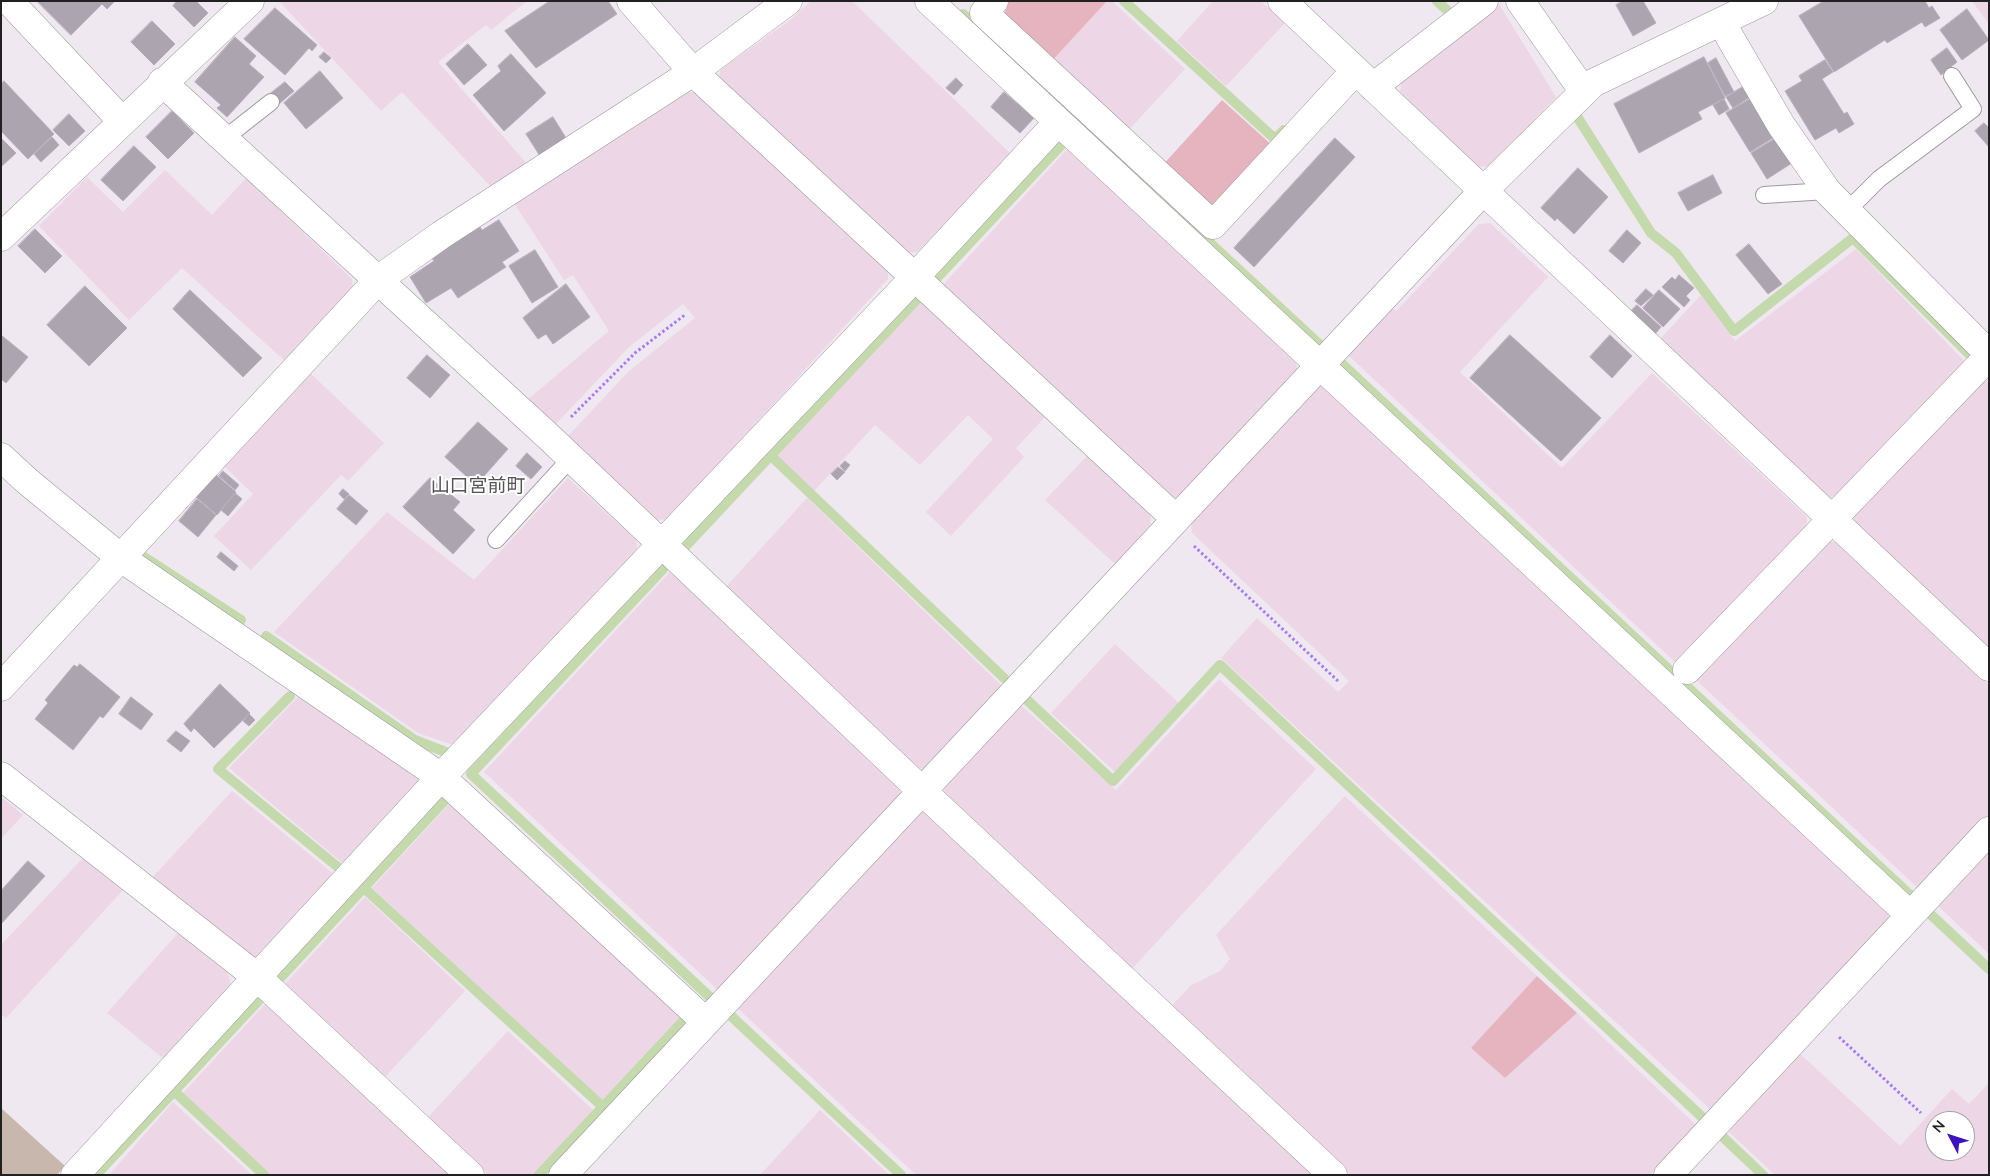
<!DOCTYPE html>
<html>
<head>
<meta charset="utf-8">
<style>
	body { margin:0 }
	#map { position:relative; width:1990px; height:1176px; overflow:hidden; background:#f0e8f0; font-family:"Nunito Sans",sans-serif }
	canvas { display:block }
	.frame { position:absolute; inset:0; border:2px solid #212121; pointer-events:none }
	.north { position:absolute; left:1925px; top:1111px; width:50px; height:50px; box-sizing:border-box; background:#fff; border:1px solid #a6a6a6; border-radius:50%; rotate:310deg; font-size:14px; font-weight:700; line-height:20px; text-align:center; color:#212121 }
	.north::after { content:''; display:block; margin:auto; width:18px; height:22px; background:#3f12bf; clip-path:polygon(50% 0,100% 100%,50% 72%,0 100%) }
</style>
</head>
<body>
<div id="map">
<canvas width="1990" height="1176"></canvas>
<div class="frame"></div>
<div class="north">N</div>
</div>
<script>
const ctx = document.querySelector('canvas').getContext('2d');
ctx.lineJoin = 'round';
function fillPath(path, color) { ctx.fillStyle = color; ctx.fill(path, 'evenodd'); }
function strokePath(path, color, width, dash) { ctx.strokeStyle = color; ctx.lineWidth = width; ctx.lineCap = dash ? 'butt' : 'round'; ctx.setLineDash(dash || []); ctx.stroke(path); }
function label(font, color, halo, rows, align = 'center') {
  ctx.font = font + ' "Nunito Sans","Noto Sans JP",sans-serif'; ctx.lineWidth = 4; ctx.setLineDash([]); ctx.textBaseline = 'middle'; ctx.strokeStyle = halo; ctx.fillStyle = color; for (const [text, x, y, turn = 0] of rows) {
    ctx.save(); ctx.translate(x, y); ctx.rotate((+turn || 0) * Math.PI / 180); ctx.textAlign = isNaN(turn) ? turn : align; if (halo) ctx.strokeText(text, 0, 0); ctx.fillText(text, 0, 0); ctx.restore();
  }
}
const farmland = new Path2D(`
	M279 1H527L491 30 486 25 438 62 528 165 493 189 402 92 381 111Z
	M811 1H852L1011 154 917 252 904 253 719 80 720 70 789 21Z
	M1107 1H1112L1185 69 1126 133 1050 63Z
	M1213 1H1261L1285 23 1226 86 1177 41Z
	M1972 1H1989V24Z
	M1499 4 1556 97 1491 166 1478 167 1400 92 1402 78Z
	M687 92 701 93 888 268V279L668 519 655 520 567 437 629 371 695 318 683 304 628 348 554 426 527 400 609 331 573 275 564 280 514 203Z
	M1070 146 1295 354 1297 369 1180 497 1165 499 940 288Z
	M165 170 212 215 246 178 352 279 353 291 287 363 182 268 129 320 39 226 87 177 123 212Z
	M1490 223 1548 277 1460 372 1562 468 1652 373 1807 517V530L1678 665 1346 353 1390 306 1396 311 1479 224Z
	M1856 249 1969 366 1844 496 1829 497 1660 339 1701 295 1735 341Z
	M922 299 1047 415 1016 448 1024 457 951 536 926 512 993 439 968 415 920 465 875 425 814 491 776 455Z
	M310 373 384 443 348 481 341 475 251 570 214 536 253 494 223 465Z
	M1982 377 1989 384V651L1854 524 1855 504Z
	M1317 384H1328L1887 907 1889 920 1711 1110 1221 658 1257 618 1338 692 1349 681 1192 533 1191 519Z
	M1089 454 1151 511 1150 525 1115 564 1045 500Z
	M568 478 636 540 638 555 456 746 418 733 274 632 387 512 474 580Z
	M807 498 1004 688 933 767 916 769 724 589Z
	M1820 541 1836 542 1989 685V821L1921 891 1692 676Z
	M670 572 899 783 900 802 720 992 484 772Z
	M1115 644 1179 703 1115 772 1051 713Z
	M1219 679 1316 769 1131 970 944 796 945 779 1016 701 1116 790Z
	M302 693 418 772V787L346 866 229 768Z
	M232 791 336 876 264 956 250 958 151 879Z
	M1345 796 1537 976 1472 1048 1505 1078 1577 1013 1696 1125 1650 1175H1351L1171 1007 1190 986 1220 971 1230 959 1216 935Z
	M1 797 23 815 1 839Z
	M452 801 683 1014 602 1100 372 888Z
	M926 811 1315 1175H916L733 1004 912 812Z
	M1989 844V954L1934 902Z
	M83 858 123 890 6 1018 1 1014V945Z
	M365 897 465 991 385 1077 285 984Z
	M178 933 228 973 231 986 164 1059 107 1013Z
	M268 1001 455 1175H270L183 1093Z
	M508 1031 593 1110 534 1175H489L428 1117Z
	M1798 1052 1900 1146 1952 1089 1969 1104 1989 1083V1175H1775L1727 1130ZM1935 1121H1965V1151H1935Z
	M173 1102 252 1175H109Z
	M820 1110 889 1175H760Z`);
const grass = new Path2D(`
	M1008 1H1107L1050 63 1003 20Z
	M1222 100 1274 147 1217 209 1160 168Z
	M1537 976 1577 1013 1505 1078 1471 1048Z`);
const cemetery = new Path2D(`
	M1 1108 65 1166 57 1175H1Z`);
const stream = new Path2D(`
	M1124 1 1275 139 1284 130
	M1437 1 1450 13
	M963 14 1319 344
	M1578 118 1651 233 1676 253 1734 331 1853 238 1972 357
	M934 281 1064 142
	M1341 363 1911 896
	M770 455 1004 678
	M682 550 919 297
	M144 557 241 620
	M663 569 471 774 712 999
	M266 636 415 740 448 753
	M290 696 218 769 339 868
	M1026 699 1113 781 1220 665 1702 1117
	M364 888 603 1107
	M1928 912 1989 969
	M281 977 445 800
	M730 1015 901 1175
	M174 1091 264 1175
	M1723 1137 1763 1175
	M96 1175 260 999
	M539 1175 685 1019`);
const building = new Path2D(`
	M37 1H115L107 9 102 4 71 35Z
	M177 1H196L208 13 194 27 173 6Z
	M550 1H608L617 14 536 68 505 31Z
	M1623 1H1643L1656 23 1633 36 1616 5Z
	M1824 1H1925L1929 8 1932 6 1940 18 1925 27 1922 22 1887 43 1885 40 1834 72 1799 16Z
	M275 8 317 45 312 51 309 48 285 75 244 39Z
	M1967 9 1989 40 1962 60 1940 30Z
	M152 21 175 44 154 65 131 42Z
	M235 37 256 56 249 64 264 77 227 117 217 108 221 105 195 82Z
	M468 44 487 65 464 85 446 64Z
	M1947 48 1957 62 1941 75 1931 60Z
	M324 52 331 58 326 63 319 57Z
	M511 54 546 93 504 131 473 95 501 71 498 66Z
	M1704 57 1725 98 1698 112 1702 119 1639 153 1614 104Z
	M1716 58 1734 92 1725 96 1708 63Z
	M1825 60 1833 72 1822 79 1844 114 1847 112 1854 124 1839 133 1836 128 1815 140 1785 91 1802 81 1799 76Z
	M320 71 343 98 306 129 284 103Z
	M956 78 963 85 954 95 946 88Z
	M4 81 54 134 28 159 1 131V84Z
	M285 82 294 91 279 104 270 94Z
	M1746 85 1753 95 1733 108 1726 97Z
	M1004 92 1034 118 1020 133 991 107Z
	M1753 97 1776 136 1750 152 1726 113Z
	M1724 99 1729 109 1719 115 1713 105Z
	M172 111 194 133 168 159 146 137Z
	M69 114 85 131 69 146 53 130Z
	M553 117 566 138 540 156 526 134Z
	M1984 123 1989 128V147L1975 131Z
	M52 137 59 145 41 162 34 154Z
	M1 138 16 153 1 167Z
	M1335 138 1355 157 1254 267 1234 248Z
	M1776 138 1792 163 1767 179 1751 153Z
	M134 146 156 167 123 201 101 180Z
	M1578 168 1608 197 1574 234 1557 218 1555 221 1541 208Z
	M1713 175 1722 193 1688 211 1678 193Z
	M499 220 519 251 502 262 506 267 458 298 451 288 426 303 410 277 434 261 431 257 480 227 482 230Z
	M35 229 62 256 45 273 18 246Z
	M1627 230 1641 243 1623 263 1609 251Z
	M1749 244 1782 284 1768 294 1736 255Z
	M535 250 558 287 532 303 509 266Z
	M1679 275 1694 288 1686 296 1690 300 1684 307 1662 287 1672 277 1675 280Z
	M566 284 590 317 553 344 546 334 538 339 523 318Z
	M85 286 127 328 89 366 47 325Z
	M1646 289 1653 295 1641 306 1635 301Z
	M190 290 262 358 243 377 173 309Z
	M1659 290 1680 309 1663 327 1643 308Z
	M1637 305 1661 327 1655 334 1630 312Z
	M1 335 28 357 6 383 1 379Z
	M1510 335 1601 418 1561 461 1470 378Z
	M1610 335 1632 356 1612 378 1590 357Z
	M427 355 450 375 430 398 407 378Z
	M478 422 508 449 476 485 445 457Z
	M527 453 542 467 531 479 516 466Z
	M845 461 850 465 845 471 840 466Z
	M838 467 845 472 837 480 831 474Z
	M223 471 239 485 235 490 219 476Z
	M215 474 236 492 217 515 196 497Z
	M430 478 460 502 453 510 475 530 453 554 403 507Z
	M343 489 349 494 344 499 339 494Z
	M235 493 242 499 228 516 221 510Z
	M349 495 368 511 356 525 337 509Z
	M197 499 216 515 198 537 179 521Z
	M221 552 238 566 234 571 217 557Z
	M80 664 120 697 103 718 100 716 73 750 35 719 48 703 45 700 74 665 77 667Z
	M220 684 250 713 214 748 194 728 191 732 184 724Z
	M131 697 153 714 141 730 119 714Z
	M249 714 255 720 249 726 243 721Z
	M176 731 190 741 181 752 167 741Z
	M28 861 45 876 1 924V891Z`);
const path = new Path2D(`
	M571 417 635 353 686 314
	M1194 546 1338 681
	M1839 1037 1921 1113`);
const lane = new Path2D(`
	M224 139 271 102
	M1764 195 1827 191
	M1847 211 1879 179 1973 109 1952 76
	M496 540 571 458`);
const street = new Path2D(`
	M9 1 122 121
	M631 1 693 72 1176 519
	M929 1 1910 915
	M994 1 984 13 1213 225 1355 71
	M1282 1 1989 667
	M1520 1 1584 92
	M1721 22 1781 125 1827 191 1989 354
	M162 82 550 438 922 791 1333 1175
	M1373 87 1484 1
	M1 237 250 1
	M1 457 27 481 121 558 441 777 706 1022
	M1687 670 1989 356
	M1 687 379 279 441 235 693 72 788 1
	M1 776 257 977 470 1175
	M75 1175 441 777 914 278 1058 122
	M563 1175 1483 191 1593 83 1764 1
	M1668 1175 1989 831`);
const quarterNames = [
	["山口宮前町",478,487]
];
fillPath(farmland, '#edd6e5');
fillPath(grass, '#e5b4bf');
fillPath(cemetery, '#c7b7ac');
strokePath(stream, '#c4daad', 10);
fillPath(building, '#aca4af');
strokePath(building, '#baacc1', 1);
strokePath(lane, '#9b9b9b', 18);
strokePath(street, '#9b9b9b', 29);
strokePath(path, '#a57cee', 3, [2.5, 2.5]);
strokePath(lane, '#fff', 16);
strokePath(street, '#fff', 28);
label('19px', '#545454', '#fff', quarterNames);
</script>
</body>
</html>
